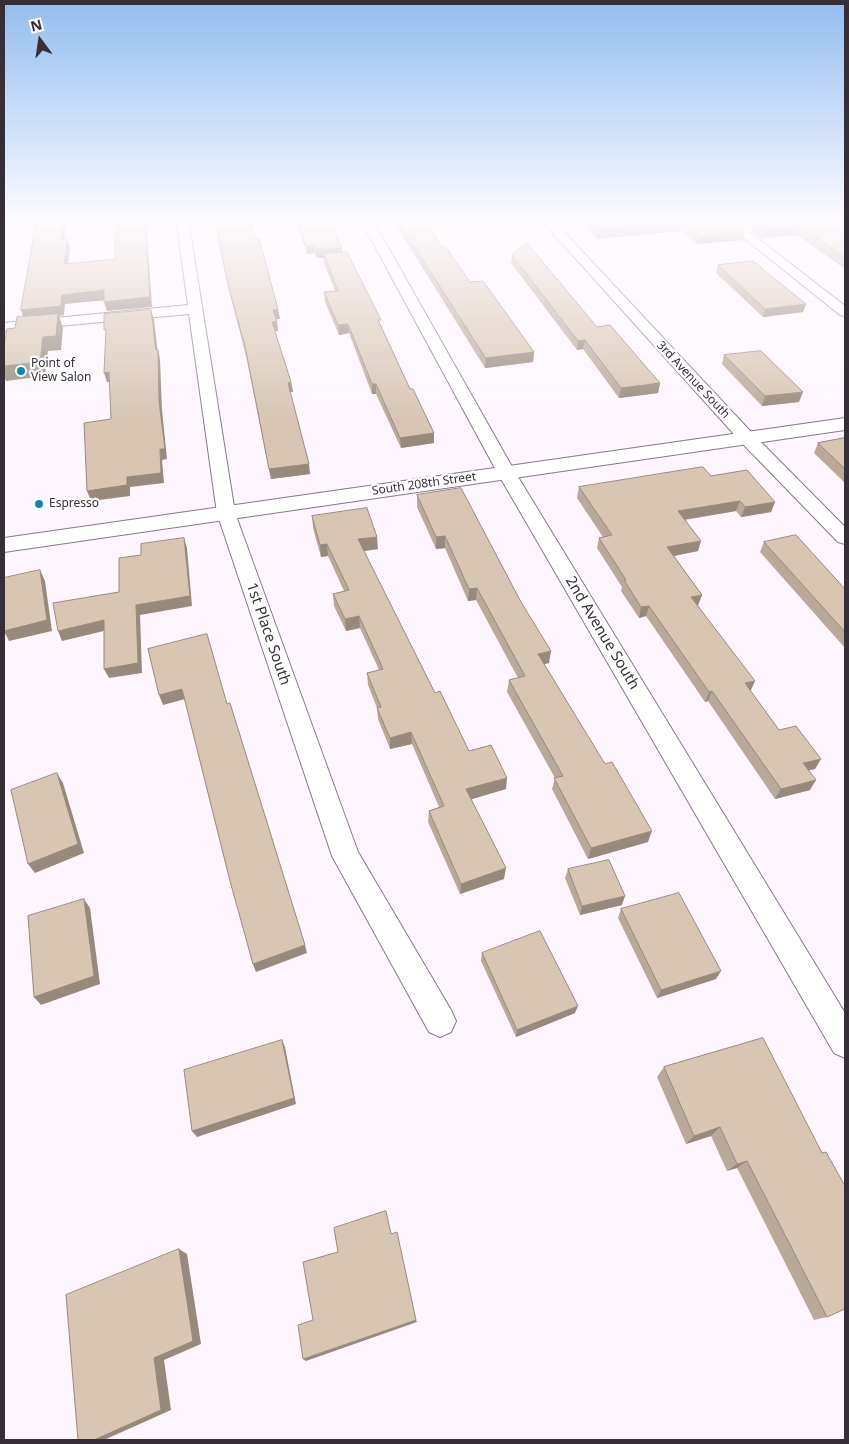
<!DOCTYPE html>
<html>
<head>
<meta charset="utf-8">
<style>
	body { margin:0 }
	#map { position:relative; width:849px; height:1444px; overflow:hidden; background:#fdf6ff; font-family:"Noto Sans",sans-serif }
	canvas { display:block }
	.frame { position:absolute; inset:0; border:5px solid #362f38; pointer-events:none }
	.north { position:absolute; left:15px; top:15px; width:50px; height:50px; -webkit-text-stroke:4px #fff; paint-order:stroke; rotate:346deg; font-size:14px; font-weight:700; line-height:20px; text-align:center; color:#362f38 }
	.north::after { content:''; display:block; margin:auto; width:18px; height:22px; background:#362f38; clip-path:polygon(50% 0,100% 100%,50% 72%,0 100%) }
</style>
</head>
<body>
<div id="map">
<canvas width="849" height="1444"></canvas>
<div class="frame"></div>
<div class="north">N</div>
</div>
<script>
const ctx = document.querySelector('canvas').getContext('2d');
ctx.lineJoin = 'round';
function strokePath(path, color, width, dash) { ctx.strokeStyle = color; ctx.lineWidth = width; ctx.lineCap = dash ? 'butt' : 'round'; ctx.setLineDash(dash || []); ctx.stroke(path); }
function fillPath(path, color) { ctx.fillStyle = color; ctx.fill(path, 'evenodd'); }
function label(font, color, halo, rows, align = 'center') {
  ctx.font = font + ' "Noto Sans",sans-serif'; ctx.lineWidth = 4.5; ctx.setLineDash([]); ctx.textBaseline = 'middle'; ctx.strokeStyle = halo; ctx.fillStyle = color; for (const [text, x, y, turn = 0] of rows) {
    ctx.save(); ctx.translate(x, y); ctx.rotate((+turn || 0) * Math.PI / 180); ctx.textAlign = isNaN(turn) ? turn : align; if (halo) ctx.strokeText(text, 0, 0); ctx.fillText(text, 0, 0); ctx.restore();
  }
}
const street = new Path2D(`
	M176 219H188L235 513 358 852 451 1010 456 1021 451 1032 440 1037 429 1032 332 856 217 513 189 314 4 331V323L188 305Z
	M360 219H372L515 472 845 1013V1058L834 1053 497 472Z
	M540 219H552L753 434 845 527V544L838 542 741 442Z
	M720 219H733L845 306V316L840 315Z`);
const secondary = new Path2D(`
	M845 418V430L4 552V538Z`);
const wall = new Path2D(`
	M214 219 255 239 280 319H276L278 331H275L291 382 293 392H290L310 474 271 479 246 356 230 294Z
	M295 219H329L342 252 381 326 434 443 401 448 376 394H372L349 333 339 335 325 302 324 292 335 291 324 263V258H317L314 253 307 254Z
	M392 219H426L441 246 470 282 534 352 533 362 485 368Z
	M578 219H730L743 240 697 244 682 231 597 239Z
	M737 219H845V269L797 235 761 238Z
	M512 255 597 327 660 383 658 393 619 398 583 349 577 350 511 263Z
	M718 265 806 304 803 312 763 317 716 273Z
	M724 355 799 402 762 406 722 364Z
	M845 438V483L814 453 818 443Z
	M711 476 775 502 771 512 741 517 736 511 685 520 698 551 674 556 702 595 698 605 750 691 779 730 821 759 815 769 809 770 810 790 775 799 708 701 705 702 646 616 639 618 621 591 622 587 597 548 599 538 603 537 577 498 579 487Z
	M417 495 549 663 544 664 648 842 588 859 552 789 555 778 507 692 509 680 518 678 476 600 468 601 445 548 436 549 417 507Z
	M312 516 378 549 363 551 435 693 469 751 506 789 471 799 504 879 460 894 428 822 429 811 439 807 412 744 390 749 378 719 377 708 368 685 367 673 379 670 360 628 346 631 334 606 333 594 344 591 328 556 321 557 313 528Z
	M764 542 845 589V648L760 552Z
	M568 869 622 905 580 915 565 878Z
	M621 909 716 979 657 998 618 918Z
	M482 953 575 1013 516 1037 481 961Z
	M763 1038 827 1317 814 1320 737 1168 727 1171 711 1136 686 1144 657 1077 664 1067Z`);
const shadedWall = new Path2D(`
	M63 219H67L63 248 61 239Z
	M145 219H146L152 307 107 311 104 302Z
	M684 222 682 231 597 239 598 230Z
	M800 226 797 235 761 238 763 230Z
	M745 231 743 240 697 244 699 235Z
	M67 239 70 248 67 273 64 264Z
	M314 245V253L307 254 306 246Z
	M342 248 343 256 324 254V258H317L316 250Z
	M104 290 107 300 65 304 64 315 59 316 63 328 61 350 48 351 45 376 6 381 4 376V366L24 319 21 310 62 295Z
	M806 304 803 312 763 317 765 309Z
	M278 309 280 319H274L273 310Z
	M151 310 154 319 158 355V350L160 359 162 410 167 459 162 460 164 483 130 487V496L91 501 87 491 127 477 160 449 159 401 156 350Z
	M277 321 278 331H273L272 322Z
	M348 324 349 333 339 335 338 325Z
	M585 340 583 349 577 350 578 341Z
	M534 352 533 362 485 368 486 358Z
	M109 372 112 382H107L104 373Z
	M291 382 293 392H289L288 383Z
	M660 383 658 393 619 398 621 388Z
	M372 384H376V394H372Z
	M803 392 799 402 762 406 765 396Z
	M434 433V443L401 448 400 438Z
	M309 464 310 474 271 479 269 469Z
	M740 501 736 511 675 521 678 511Z
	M775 502 771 512 741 517 745 507Z
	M445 536V548L436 549V537Z
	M377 537 378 549 358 552V539Z
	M184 538 187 548 192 606 140 615 142 673 109 678 104 669 136 605Z
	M701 541 698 551 664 558 667 547Z
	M327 544 328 556 321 557 320 545Z
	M40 570 45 581 52 631 9 641 4 631Z
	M477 588 476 600 468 601 469 589Z
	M702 595 698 605 688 608 691 597Z
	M649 606 646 616 639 618 641 607Z
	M359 616 360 628 346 631 345 619Z
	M104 620 108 630 62 641 58 631Z
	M551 651 549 663 536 666 538 654Z
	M755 681 750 692 745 683Z
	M182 689 185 699 163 705 159 695Z
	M712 691 708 701 705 702 709 692Z
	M411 732 412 744 390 749V738Z
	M821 759 815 769 797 773 803 763Z
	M57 773 63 783 84 853 35 873 28 864Z
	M507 778 506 789 466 801V789Z
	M816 780 810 790 775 799 781 789Z
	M652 831 648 842 588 859 591 848Z
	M506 868 504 879 460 894 461 884Z
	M625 896 622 905 580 915 582 906Z
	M84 899 90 908 100 984 41 1005 34 997Z
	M305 945 307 953 256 972 253 964Z
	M721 971 716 979 657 998 661 990Z
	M578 1006 575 1013 516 1037 517 1030Z
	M282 1040 285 1047 296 1104 197 1137 192 1131Z
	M720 1127 711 1136 686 1144 694 1136Z
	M747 1161 737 1168 727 1171 737 1164Z
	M179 1249 187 1254 201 1344 164 1360 171 1410 104 1440H94L154 1358Z
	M416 1320 417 1322 306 1361 303 1359Z`);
const building = new Path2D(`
	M37 219H63L61 239H67L64 264 115 259V232H117V219H145L150 297 104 302V290L62 295 61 306 21 310Z
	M215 219H250L255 239 259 238 278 309 273 310 277 321 272 322 291 382 288 383 309 464 269 469 245 346 228 285Z
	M297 219H329L342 248 316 250 314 245 306 246Z
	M397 219H426L441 246H445L470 282 483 281 534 352 486 358Z
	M587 219H730L745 231 699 235 684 222 598 230Z
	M750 219H845V258L800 226 763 230Z
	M527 243 597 327 610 325 660 383 621 388 585 340 578 341 512 255Z
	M347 252 381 320H378L410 389H413L434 433 400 438 376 384H372L348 324 338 325 324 292 338 291 324 254Z
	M753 261 806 304 765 309 718 265Z
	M151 310 156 350H158L159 401 165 449H160L161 473 127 477V485L87 491 84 423 111 419 109 372 104 373 106 329 104 330V314Z
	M58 314 56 336 43 337 40 362 4 366V346L7 329 15 328 17 317Z
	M761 351 803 392 765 396 724 355Z
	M845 438V469L818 443Z
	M703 467 711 476 747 470 775 502 745 507 740 501 678 511 701 541 667 547 702 595 691 597 755 681 745 683 779 730 796 726 821 759 803 763 816 780 781 789 712 691 709 692 649 606 641 607 624 580H626L599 538 612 535 579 487Z
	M461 488 521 602 551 651 538 654 605 764 612 762 652 831 591 848 554 778 563 776 509 680 525 676 477 588 469 589 445 536 436 537 417 495Z
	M367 508 377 537 358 539 435 693 440 691 469 751 491 745 507 778 466 789 506 868 461 884 429 811 444 806 411 732 390 738 377 708 381 707 367 673 383 669 359 616 345 619 333 594 349 590 327 544 320 545 312 516Z
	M796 535 845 589V632L764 542Z
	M184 538 190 596 136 605 138 663 104 669V620L58 631 53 603 119 592V558L141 555V544Z
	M40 570 47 620 4 631V578Z
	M207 634 227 704 230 703 305 945 253 964 230 881 182 689 159 695 148 649Z
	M57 773 78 844 28 864 11 790Z
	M609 860 625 896 582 906 568 869Z
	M679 893 721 971 661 990 621 909Z
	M84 899 94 976 34 997 28 916Z
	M540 931 578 1006 517 1030 482 953Z
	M763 1038 822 1153 826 1152 845 1186V1309L827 1317 747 1161 737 1164 720 1127 694 1136 664 1067Z
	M282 1040 294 1098 192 1131 184 1070Z
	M386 1211 391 1234 397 1232 416 1320 303 1359 298 1325 313 1320 303 1262 338 1252 334 1228Z
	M179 1249 193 1341 154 1358 161 1410 94 1440H78L66 1295Z`);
const markers = [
	[21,371,5,"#0b8cac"],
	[39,504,5,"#0b8cac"]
];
const farPoinames = [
	["Point of",31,364],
	["View Salon",31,378],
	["Espresso",49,504]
];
const farStreetnames = [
	["3rd Avenue South",693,380,47],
	["South 208th Street",424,484,-8]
];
const streetNames = [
	["2nd Avenue South",602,633,59],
	["1st Place South",268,634,71]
];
strokePath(street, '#87788b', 2);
strokePath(secondary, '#87788b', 2);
fillPath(street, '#fff');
fillPath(secondary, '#fff');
fillPath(wall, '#baa999');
fillPath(shadedWall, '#978a7d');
fillPath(building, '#d8c5b2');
strokePath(building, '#978a7d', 1);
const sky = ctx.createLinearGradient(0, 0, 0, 422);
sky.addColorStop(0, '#91bdef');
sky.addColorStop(0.52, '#fefbff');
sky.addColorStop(1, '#fefbff00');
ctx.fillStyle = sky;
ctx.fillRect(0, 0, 849, 422);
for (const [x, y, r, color] of markers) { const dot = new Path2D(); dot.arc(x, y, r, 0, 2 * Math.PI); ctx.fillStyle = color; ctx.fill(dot); strokePath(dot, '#fff', 2); }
label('12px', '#362f38', '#fff', farPoinames, 'left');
label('12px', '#362f38', '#fff', farStreetnames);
label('15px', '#362f38', '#fff', streetNames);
</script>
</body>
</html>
